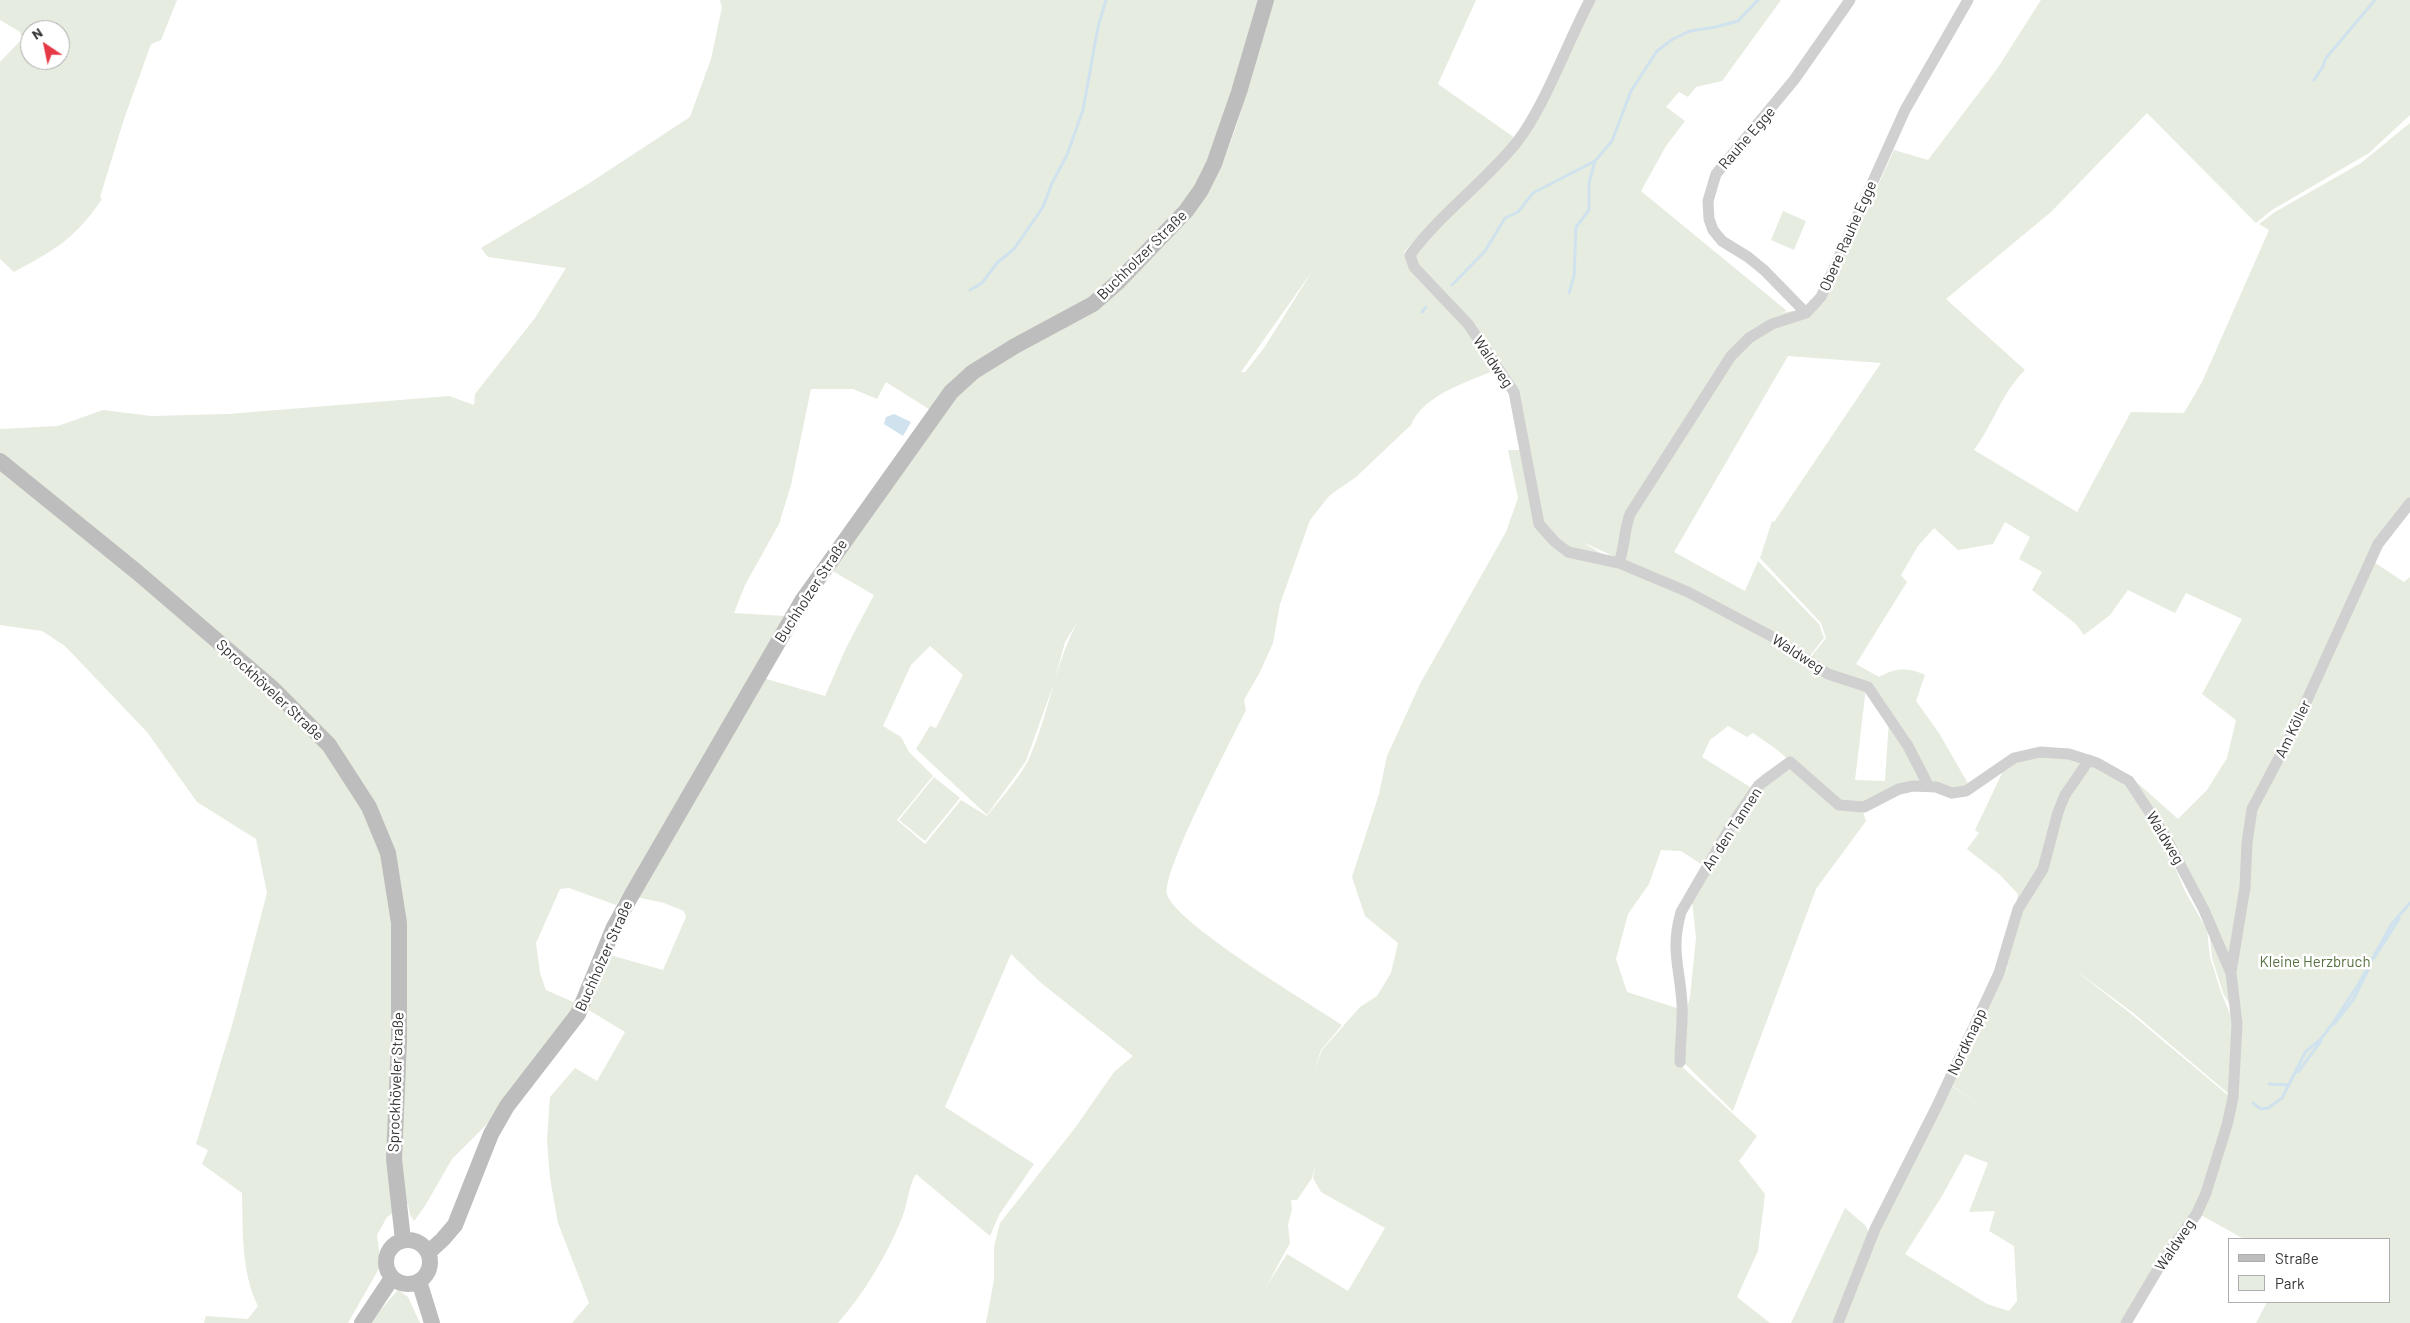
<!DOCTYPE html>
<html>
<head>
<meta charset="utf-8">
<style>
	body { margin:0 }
	#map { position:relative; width:2410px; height:1323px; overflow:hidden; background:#fff; font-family:Barlow,sans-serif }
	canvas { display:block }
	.legend { position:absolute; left:2228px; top:1238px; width:162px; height:65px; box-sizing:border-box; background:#fff; border:1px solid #adadad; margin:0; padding:6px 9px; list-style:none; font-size:15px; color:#333 }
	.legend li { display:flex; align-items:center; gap:10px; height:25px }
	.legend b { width:25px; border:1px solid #adadad }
	.north { position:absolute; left:20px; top:20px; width:50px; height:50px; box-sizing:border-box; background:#fff; border:1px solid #adadad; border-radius:50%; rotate:326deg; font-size:14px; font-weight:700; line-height:20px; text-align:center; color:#333 }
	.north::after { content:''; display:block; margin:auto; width:18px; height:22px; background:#e63946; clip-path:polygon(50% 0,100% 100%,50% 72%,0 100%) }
</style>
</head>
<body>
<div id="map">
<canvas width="2410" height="1323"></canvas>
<ul class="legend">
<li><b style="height:6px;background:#bdbdbd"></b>Straße</li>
<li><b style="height:14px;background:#e6ecdf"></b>Park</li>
</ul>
<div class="north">N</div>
</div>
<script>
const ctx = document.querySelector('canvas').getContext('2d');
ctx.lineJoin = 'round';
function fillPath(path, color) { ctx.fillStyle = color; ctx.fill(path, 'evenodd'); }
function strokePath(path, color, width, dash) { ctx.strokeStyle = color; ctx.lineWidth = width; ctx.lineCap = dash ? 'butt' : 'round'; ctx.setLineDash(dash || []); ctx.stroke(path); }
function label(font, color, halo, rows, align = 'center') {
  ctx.font = font + ' Barlow,sans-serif'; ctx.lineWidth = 5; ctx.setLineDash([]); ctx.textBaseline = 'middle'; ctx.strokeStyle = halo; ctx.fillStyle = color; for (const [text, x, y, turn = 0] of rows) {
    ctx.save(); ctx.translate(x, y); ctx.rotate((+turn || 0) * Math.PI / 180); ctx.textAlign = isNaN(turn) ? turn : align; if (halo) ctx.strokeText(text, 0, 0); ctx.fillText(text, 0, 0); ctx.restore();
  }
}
const green = new Path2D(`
	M0 0H177L161 40 151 44 124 119 100 197 102 199C75 239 56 249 14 272L0 259V62L22 39 20 32 0 20ZM30 30H60V60H30Z
	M720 0H1261L1209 166 1180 214 1170 237C1184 222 1198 207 1209 189 1239 138 1255 58 1272 0H1476L1438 84 1515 138 1492 166 1447 206 1404 252 1412 272 1477 340 1495 370C1466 383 1424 394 1411 425L1356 477 1330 495 1310 520 1280 604 1273 643 1260 672 1244 700 1246 710C1232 739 1162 871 1167 894 1173 922 1312 1005 1342 1025L1321 1050 1314 1071 1322 1050 1360 1007 1377 996 1391 973 1398 943 1365 916 1352 877 1379 794 1387 756 1421 682 1506 532 1518 498 1508 450H1523L1529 484 1533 487 1517 392 1499 362 1467 318 1421 267 1416 260V251L1443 221 1496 170 1521 142 1534 120 1595 0H1781L1722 81 1696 87 1688 97 1679 92 1666 107 1685 121 1666 146 1641 191 1787 311 1780 313 1793 311 1795 315 1824 303 1894 150 1928 160 1997 69 2041 0H2410V115L2369 153 2272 210 2256 223 2147 113 2051 212 1946 299 2025 370C2002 392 1993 425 1974 450L2077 512 2131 412 2184 413 2202 382 2269 230 2259 224 2275 212 2361 163 2410 123V499L2375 543 2289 734 2279 733 2293 737 2371 560 2404 582 2410 577V1323H2256L2267 1302H2389V1239H2244L2199 1214 2225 1142 2235 1099 2241 1024 2223 993 2212 958 2209 929 2161 836 2186 893 2207 930 2210 957 2221 992 2234 1024 2230 1095 2132 1012 2071 967 2130 1013 2230 1097 2221 1140 2205 1192 2190 1219 2162 1258 2123 1323H1840L1878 1228 1950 1085 1984 1107 1951 1085 2003 966 2010 970 2004 965 2019 909H2016L2018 894 2000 875 1967 849 1979 833 1975 830 2005 767 2014 761 2040 754 2069 757 2131 777 2178 819 2207 790 2227 758 2236 720 2202 694 2242 619 2186 593 2175 613 2128 590 2110 615 2084 635 2076 624 2032 590 2042 572 2019 559 2030 537 2005 522 1993 544 1958 550 1934 528 1918 546 1901 575 1907 582 1856 664 1879 677C1895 668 1908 667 1925 675L1916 701 1939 733 1970 787 1959 790H1946L1926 778 1909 745 1869 685 1830 671 1810 658 1826 638 1821 623 1760 558 1772 521 1774 522 1881 363 1788 356 1674 552 1745 591 1758 561 1819 624 1824 638 1809 657 1785 641 1689 590 1582 542 1624 567 1687 594 1734 618 1782 645 1828 675 1866 688 1855 780 1885 781 1889 720 1907 747 1923 781 1897 787 1863 804 1839 803 1776 749 1753 733 1747 737 1728 726 1710 740 1702 757 1750 787 1763 774 1784 760 1838 807 1862 809 1866 821 1816 889 1733 1111 1683 1062 1682 1027 1690 997 1696 938 1692 900 1707 868 1681 851 1661 850 1649 884 1628 914 1616 959 1627 992 1680 1009 1678 1063 1757 1136 1739 1161 1765 1194 1758 1251 1737 1297 1770 1323H986L994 1280V1247L1000 1223 1075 1128 1114 1072 1133 1056 1040 982 1011 954 945 1107 1034 1164 999 1215 990 1236 916 1174C908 1187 908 1203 902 1218 887 1255 865 1292 838 1323H572L589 1303 558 1223 550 1178 547 1140 550 1097 575 1068 597 1081 625 1032 587 1009 610 955 663 970 686 917 684 911 664 903 636 897 763 678 825 696 846 648 874 595 829 569 942 410 957 391 997 356 1087 307 1055 320 978 363 952 383 932 411 886 382 877 399 853 389H811L791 485 779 524 745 585 734 613 786 616 685 792 616 905 569 888 560 889 536 943 540 973 546 990 580 1005 548 1052 492 1119 452 1159 425 1206 414 1221 410 1215 408 1204 387 1217 377 1235 381 1265 348 1323H204L206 1316 248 1319 258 1306C241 1272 243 1231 242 1193L202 1164 208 1150 196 1144 233 1022 267 893 256 839 197 802 147 732 65 646 42 631 0 625V429L58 426 103 410 151 416 228 414 449 396 474 405 475 394 535 318 566 268 488 257 481 248 588 184 690 117 711 59 722 7ZM1313 270 1264 348 1245 372H1241ZM1078 621C1054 665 1049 716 1028 761 1018 780 1000 799 987 816L961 800 925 844 897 820 933 776 909 752 901 737 883 726 911 665 930 646 963 675 936 728 930 726 916 749 987 815 1026 761 1054 683 1065 642ZM1965 1154 1988 1163 1969 1212 1995 1211 1989 1231 2014 1246 2017 1301 2009 1311 1987 1304 1905 1254 1942 1196ZM1316 1163 1313 1178 1321 1192 1385 1228 1348 1291 1287 1254 1266 1287 1290 1243 1288 1225 1292 1209 1291 1200H1297L1312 1178Z
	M1783 211 1806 221 1794 250 1771 240Z
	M934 777 960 798 925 841 899 820Z
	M1845 1208 1865 1225 1870 1235 1835 1323H1791Z
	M398 1290 408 1297 420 1323H369Z`);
const water = new Path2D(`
	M894 414 911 422 903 436 884 424 886 417Z`);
const stream = new Path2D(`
	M2314 80 2322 68 2326 58 2375 0
	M1452 285 1485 251 1505 218 1518 212 1533 193 1595 161 1612 141 1631 91 1657 51 1673 39 1690 31 1716 27 1738 21 1758 0
	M970 290 982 283 997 263 1014 249 1043 207 1052 183 1067 155 1083 110 1098 27 1106 0
	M1569 293 1574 276 1576 227 1589 210V183L1595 161
	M1422 312 1426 307
	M2374 958 2399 919
	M2334 1024 2353 1000 2370 966
	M2298 1072 2321 1041
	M2269 1084 2288 1085 2290 1083
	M2253 1103 2261 1109 2268 1108 2282 1098 2306 1051 2320 1040 2333 1023 2358 985 2391 925 2410 903`);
const street = new Path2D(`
	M1590 0C1567 43 1546 104 1517 142 1484 183 1441 213 1410 255L1414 267 1468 324 1514 392 1539 524 1555 542 1568 552 1619 563 1688 592 1771 636 1828 674 1868 687 1908 746 1928 785
	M1806 313 1764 270 1748 257 1722 241 1713 230 1709 219 1708 201 1716 174 1794 80 1850 0
	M1619 563C1625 546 1624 530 1630 514L1731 356 1749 338 1772 324 1806 313 1821 297 1905 110 1968 0
	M2231 972 2245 887 2247 843 2252 809 2291 735 2378 544 2410 503
	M1680 1062C1680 1043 1683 1023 1682 1004 1680 967 1670 951 1681 912L1732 824 1759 785 1790 762 1839 805 1864 807 1899 789 1913 786 1936 787 1952 793 1966 791 2014 758 2040 752 2069 754 2097 763 2129 781 2164 834 2204 910 2231 973 2237 1024 2233 1098 2227 1125 2206 1193 2196 1215 2164 1259 2126 1323
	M1838 1323 1875 1229 1937 1106 1999 973 2018 909 2043 869 2058 812 2065 795 2089 760`);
const secondary = new Path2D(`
	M0 461 137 572 271 687 329 745 369 807 388 853 399 923V1041L394 1159 403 1240
	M386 1262a22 22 0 1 1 44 0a22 22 0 1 1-44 0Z
	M428 1253 443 1239 455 1225 491 1134 507 1106 578 1014 614 927 631 896 802 601 951 392 973 372 1015 346 1093 304 1118 282 1186 211 1201 190 1214 164 1239 92 1266 0
	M419 1281 432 1323
	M362 1323 392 1278`);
const streetNames = [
	["Rauhe Egge",1747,138,-49],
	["Obere Rauhe Egge",1848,236,-66],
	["Buchholzer Straße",1142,255,-45],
	["Waldweg",1493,362,56],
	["Buchholzer Straße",811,591,-57],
	["Waldweg",1798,654,33],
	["Sprockhöveler Straße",270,690,43],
	["Am Köller",2293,729,-64],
	["An den Tannen",1732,829,-57],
	["Waldweg",2165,838,59],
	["Buchholzer Straße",604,956,-66],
	["Nordknapp",1967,1042,-65],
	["Sprockhöveler Straße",396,1082,-88],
	["Waldweg",2175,1245,-56]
];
const parkNames = [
	["Kleine Herzbruch",2315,962]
];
fillPath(green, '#e6ecdf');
fillPath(water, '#cfe2ee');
strokePath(stream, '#cfe2ee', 3);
strokePath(street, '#d0d0d0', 11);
strokePath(secondary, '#bdbdbd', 16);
label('15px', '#333', '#fff', streetNames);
label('15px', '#56703f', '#fff', parkNames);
</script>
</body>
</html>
